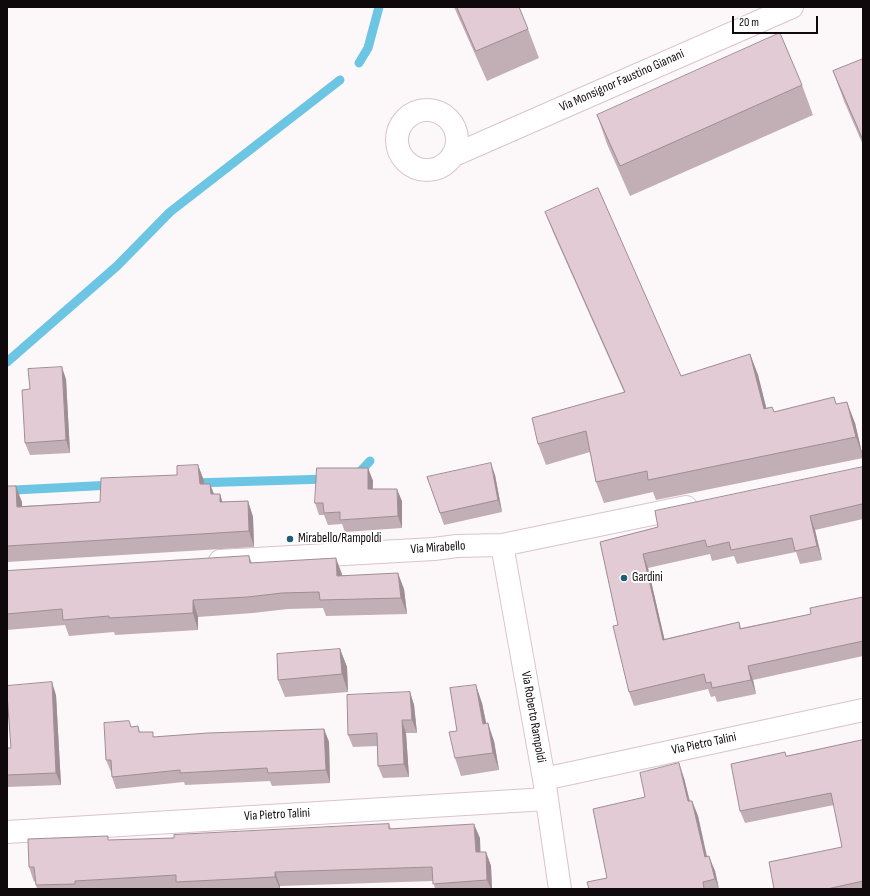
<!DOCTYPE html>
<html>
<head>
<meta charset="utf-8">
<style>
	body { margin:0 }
	#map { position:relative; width:870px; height:896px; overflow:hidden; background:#fcf8f9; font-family:"Sofia Sans Condensed",sans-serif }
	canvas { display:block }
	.frame { position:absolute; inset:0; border:8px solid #10090c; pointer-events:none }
	.scale { position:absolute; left:732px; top:16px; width:86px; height:18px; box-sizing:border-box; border:2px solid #10090c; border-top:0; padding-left:5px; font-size:12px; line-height:14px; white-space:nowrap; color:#10090c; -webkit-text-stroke:3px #fff; paint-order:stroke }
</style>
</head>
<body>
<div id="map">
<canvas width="870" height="896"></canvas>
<div class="frame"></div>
<div class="scale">20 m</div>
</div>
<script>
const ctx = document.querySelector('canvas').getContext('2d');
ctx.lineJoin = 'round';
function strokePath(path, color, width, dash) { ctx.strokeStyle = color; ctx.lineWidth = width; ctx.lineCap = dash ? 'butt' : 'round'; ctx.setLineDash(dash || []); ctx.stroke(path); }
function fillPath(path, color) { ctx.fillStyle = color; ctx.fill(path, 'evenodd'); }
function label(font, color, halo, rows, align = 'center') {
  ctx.font = font + ' "Sofia Sans Condensed",sans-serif'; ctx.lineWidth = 4; ctx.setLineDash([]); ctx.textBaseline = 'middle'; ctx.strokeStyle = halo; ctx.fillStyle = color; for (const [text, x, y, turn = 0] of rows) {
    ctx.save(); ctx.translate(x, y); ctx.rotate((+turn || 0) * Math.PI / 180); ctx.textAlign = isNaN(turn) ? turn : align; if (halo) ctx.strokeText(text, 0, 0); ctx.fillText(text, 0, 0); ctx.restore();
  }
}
const stream = new Path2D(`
	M359 63 368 48 379 7
	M7 362 117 266 170 212 340 80
	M356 476 370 461
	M193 483 328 479
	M15 490 112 485`);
const minor = new Path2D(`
	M397 140a30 30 0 1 1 60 0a30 30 0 1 1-60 0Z
	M452 156 792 7
	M502 545 544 779 560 889
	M220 561 434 549 457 546 502 545 686 507
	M544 779 863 710
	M7 832 547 799`);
const wall = new Path2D(`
	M454 7H519L528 29 539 58 487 81Z
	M863 59V145L844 101 833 71Z
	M802 85 813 115 630 196 607 144 597 115Z
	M545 212 681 376 750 354 758 375 766 408 772 407 774 412 834 397 836 404 855 423 863 458 656 500 653 492 604 503 596 482 590 452 546 465 538 444 624 392 553 232Z
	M66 379 70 453 30 455 25 443 30 389Z
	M198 465 204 481 205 484H210L214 494H220L222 502 248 501 253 517 254 547 7 562V486L22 502V506L100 502 177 475Z
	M863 467V519L815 530 822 560 800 564 796 552 737 564 734 556 712 561 710 554 648 568 664 639 739 622 741 628 811 614 863 597V656L753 680 756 694 717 702 715 696 711 697 708 689 634 706 629 692 618 625 600 542 658 527Z
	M368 468 373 481V489L402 501V528L345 532 342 524 328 525 324 515H319L315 503Z
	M495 475 502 512 444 525 427 477Z
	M249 556 252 563 342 574V575L404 589 407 614 326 616 323 608 288 609 253 613 198 617V630L115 635 114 632 69 636 65 625 7 630V571Z
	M340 649 347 667 348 692 285 697 278 680Z
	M410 692 414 705 417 733H406L409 777 383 778 378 766 377 746 353 747 348 735Z
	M56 695 61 785 7 787V748H11Z
	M482 703 486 723 494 741 499 770 461 776 455 758 457 731Z
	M138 726 140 732 154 737 324 729 329 742 330 783 272 786 270 781 185 785 184 782 116 789 112 777 111 772 106 760 131 727Z
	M863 740V889H774L842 847 834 805 745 823 740 811 785 752 786 756Z
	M684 778 690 801H692L698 816 707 856 715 871 719 889H589L607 878 645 797Z
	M389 824 391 829 480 838V852H486L491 866 492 889H435L433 881 280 886V889H37L35 881 34 882 29 867 109 840 174 838Z`);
const shadedWall = new Path2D(`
	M750 354 758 375 772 430 764 409Z
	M62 367 66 379 70 453 66 440Z
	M847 402 855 423 863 457 856 437Z
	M491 463 495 475 502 512 498 500Z
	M198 465 204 481 206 500 200 484Z
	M368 468 373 481 372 501 368 489Z
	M210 484 216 500 211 494Z
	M16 486 22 502 23 523 17 507Z
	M397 489 402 501V528L398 516Z
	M220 494 225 510 220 502Z
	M248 501 253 517 254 547 249 531Z
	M810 516 815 530 822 560 817 546Z
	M643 554 648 568 668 654 663 640Z
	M336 558 342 574 343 592 337 576Z
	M398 573 404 589 407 614 401 598Z
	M193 600 198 617V630L193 613Z
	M340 649 347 667 348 692 342 674Z
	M748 666 753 680 756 694 751 680Z
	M52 682 56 695 61 785 56 773Z
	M476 685 482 703 490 742 483 724Z
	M410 692 414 705 417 733 412 720Z
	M402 720 406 733 409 777 404 764Z
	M488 723 494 741 499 770 493 753Z
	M324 729 329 742 330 783 326 770Z
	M679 763 684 778 693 816 688 801Z
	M692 801 698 816 710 872 705 857Z
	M474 824 480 838 481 866 476 852Z
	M486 852 491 866 492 889H491L487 880Z
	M709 856 715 871 719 889 715 879Z
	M275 872 280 886V889L275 877Z`);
const building = new Path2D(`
	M457 7H519L528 29 476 51Z
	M780 33 802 85 620 166 597 115Z
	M863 59V140L833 71Z
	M598 188 681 376 750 354 764 409 772 407 774 412 834 397 836 404 847 402 856 437 648 480 647 471 596 482 586 431 538 444 532 418 625 392 545 212Z
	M62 367 66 440 25 443 22 390 30 389 28 369Z
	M491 463 498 500 440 513 427 477Z
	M198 465 200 484H210L211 494H220V502L248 501 249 531 7 546V486H16L17 507 100 502 101 478 177 475V466Z
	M863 467V509L862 504 810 516 817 546 795 551 792 538 731 550 729 542 707 547 705 540 643 554 663 640 739 622 740 629 811 614 810 608 863 597V641L748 666 751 680 712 688 711 682 706 683 704 674 629 692 613 626 618 625 600 542 658 527 655 511Z
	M317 468H368V489H397L398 516 340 520V512L324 513 323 503H315Z
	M249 556 250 563 336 558 337 576 398 573 401 598 320 600 319 592 282 593 248 597 193 600V613L109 618V616L63 620 62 609 7 614V571Z
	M340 649 342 674 278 680 277 654Z
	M52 682 56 773 7 775V748H11L7 694V686Z
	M476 685 483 724 488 723 493 753 455 758 449 732 457 731 450 688Z
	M410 692 412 720H402L404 764 378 766 377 733 348 735 347 695Z
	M129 721 131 727 138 726 139 732H153V737L208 733 324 729 326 770 268 773 267 768 180 773V770L112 777 111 760H106L104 723Z
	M863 740V881L827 889H774L769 862 842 847 831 793 740 811 731 764 785 752 786 756Z
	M679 763 688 801H692L705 857 709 856 715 879 703 882 704 889H589L587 882 607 878 593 809 645 797 640 773Z
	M389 824V829L474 824 476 852H486L487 880 433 884 432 867 275 872V877L176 882V875L75 881V884L36 885 34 867H29L28 839 108 836V840L174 838V835Z`);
const markers = [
	[290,539,4,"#1b5e72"],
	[624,578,4,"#1b5e72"]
];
const streetNames = [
	["Via Monsignor Faustino Gianani",622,81,-24],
	["Via Mirabello",438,548,-4],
	["Via Roberto Rampoldi",533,717,80],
	["Via Pietro Talini",704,744,-12],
	["Via Pietro Talini",277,815,-3]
];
const poiNames = [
	["Mirabello/Rampoldi",298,539],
	["Gardini",632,578]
];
strokePath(stream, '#6cc5e3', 9);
strokePath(minor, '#dac3cc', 24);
strokePath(minor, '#fff', 22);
fillPath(wall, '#c2afb6');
fillPath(shadedWall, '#9e8e94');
fillPath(building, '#e2cbd4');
strokePath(building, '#9e8e94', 1);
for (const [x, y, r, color] of markers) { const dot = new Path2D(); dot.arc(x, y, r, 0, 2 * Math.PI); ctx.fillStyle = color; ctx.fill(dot); strokePath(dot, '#fff', 1.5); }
label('13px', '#10090c', '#fff', streetNames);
label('13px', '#10090c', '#fff', poiNames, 'left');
</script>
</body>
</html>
